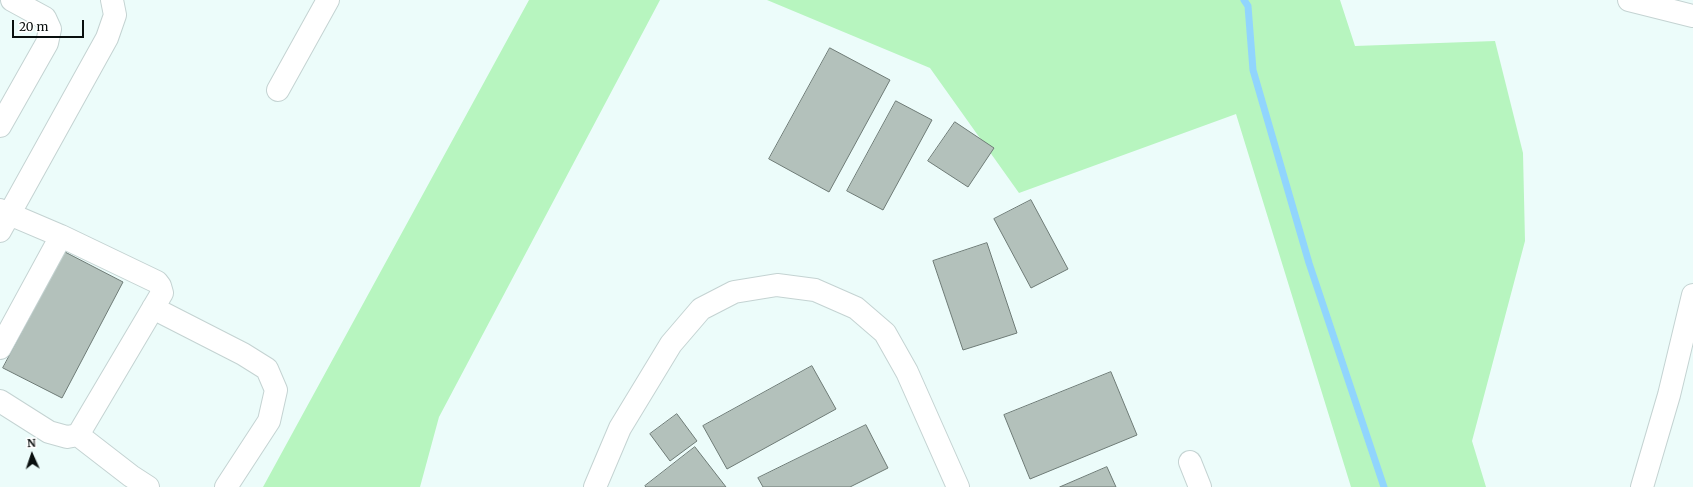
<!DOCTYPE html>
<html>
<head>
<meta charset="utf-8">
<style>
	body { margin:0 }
	#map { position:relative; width:1693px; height:487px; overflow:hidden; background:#ecfcfa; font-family:Merriweather,serif }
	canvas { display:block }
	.north { position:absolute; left:12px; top:435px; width:40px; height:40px; -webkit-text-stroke:3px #fff; paint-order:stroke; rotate:357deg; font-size:11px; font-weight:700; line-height:16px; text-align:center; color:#090f0e }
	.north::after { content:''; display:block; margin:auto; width:14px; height:18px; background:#090f0e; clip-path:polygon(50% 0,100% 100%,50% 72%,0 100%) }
	.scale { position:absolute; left:12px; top:20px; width:72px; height:18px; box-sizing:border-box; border:2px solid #090f0e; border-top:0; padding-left:5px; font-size:12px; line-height:14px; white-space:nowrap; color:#090f0e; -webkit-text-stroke:3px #fff; paint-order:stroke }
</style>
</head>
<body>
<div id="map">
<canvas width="1693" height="487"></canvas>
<div class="north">N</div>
<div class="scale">20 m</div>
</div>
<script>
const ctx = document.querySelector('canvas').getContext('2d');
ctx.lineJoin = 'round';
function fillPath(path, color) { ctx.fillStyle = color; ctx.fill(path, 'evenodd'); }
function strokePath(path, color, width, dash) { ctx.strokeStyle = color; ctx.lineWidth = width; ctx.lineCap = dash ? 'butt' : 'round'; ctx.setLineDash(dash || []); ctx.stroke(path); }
const green = new Path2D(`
	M529 0H660L439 417 420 487H263Z
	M767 0H1340L1355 46 1495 41 1523 153 1525 241 1472 441 1486 487H1351L1236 114 1019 193 930 68Z`);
const stream = new Path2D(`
	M1244 0 1248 6 1253 70 1309 263 1384 487`);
const building = new Path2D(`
	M830 48 890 80 829 192 769 159Z
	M896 101 932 120 883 210 847 191Z
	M955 122 994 148 968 187 928 161Z
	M1031 200 1068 269 1031 288 994 219Z
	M987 243 1017 333 963 350 933 261Z
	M65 252 123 282 62 398 3 368Z
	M812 366 836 409 727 469 703 426Z
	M1111 372 1137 435 1030 479 1004 415Z
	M677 414 697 441 670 461 650 434Z
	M866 425 888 468 850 487H763L758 478Z
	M695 447 726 487H646L645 486Z
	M1107 467 1116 487H1060Z`);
const minor = new Path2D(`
	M1629 0 1693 16
	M278 90 328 0
	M0 126 47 43 50 29 45 18 12 0
	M0 210 61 236 157 282 160 286 162 293 78 435 67 437 49 432 0 401
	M0 231 107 38 115 15 112 0
	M153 308 243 354 267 369 276 390 269 421 226 487
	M0 348 61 236
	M78 435 131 476 148 487
	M1190 462 1200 487
	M595 487 620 428 671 344 701 309 734 292 777 285 815 290 856 308 885 333 907 372 958 487
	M1642 487 1669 395 1693 295`);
fillPath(green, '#b7f5bf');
strokePath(stream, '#91d5fd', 7);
fillPath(building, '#b3c1bb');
strokePath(building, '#6e7b76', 1);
strokePath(minor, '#c4d3d2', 24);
strokePath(minor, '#fff', 22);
</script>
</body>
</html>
